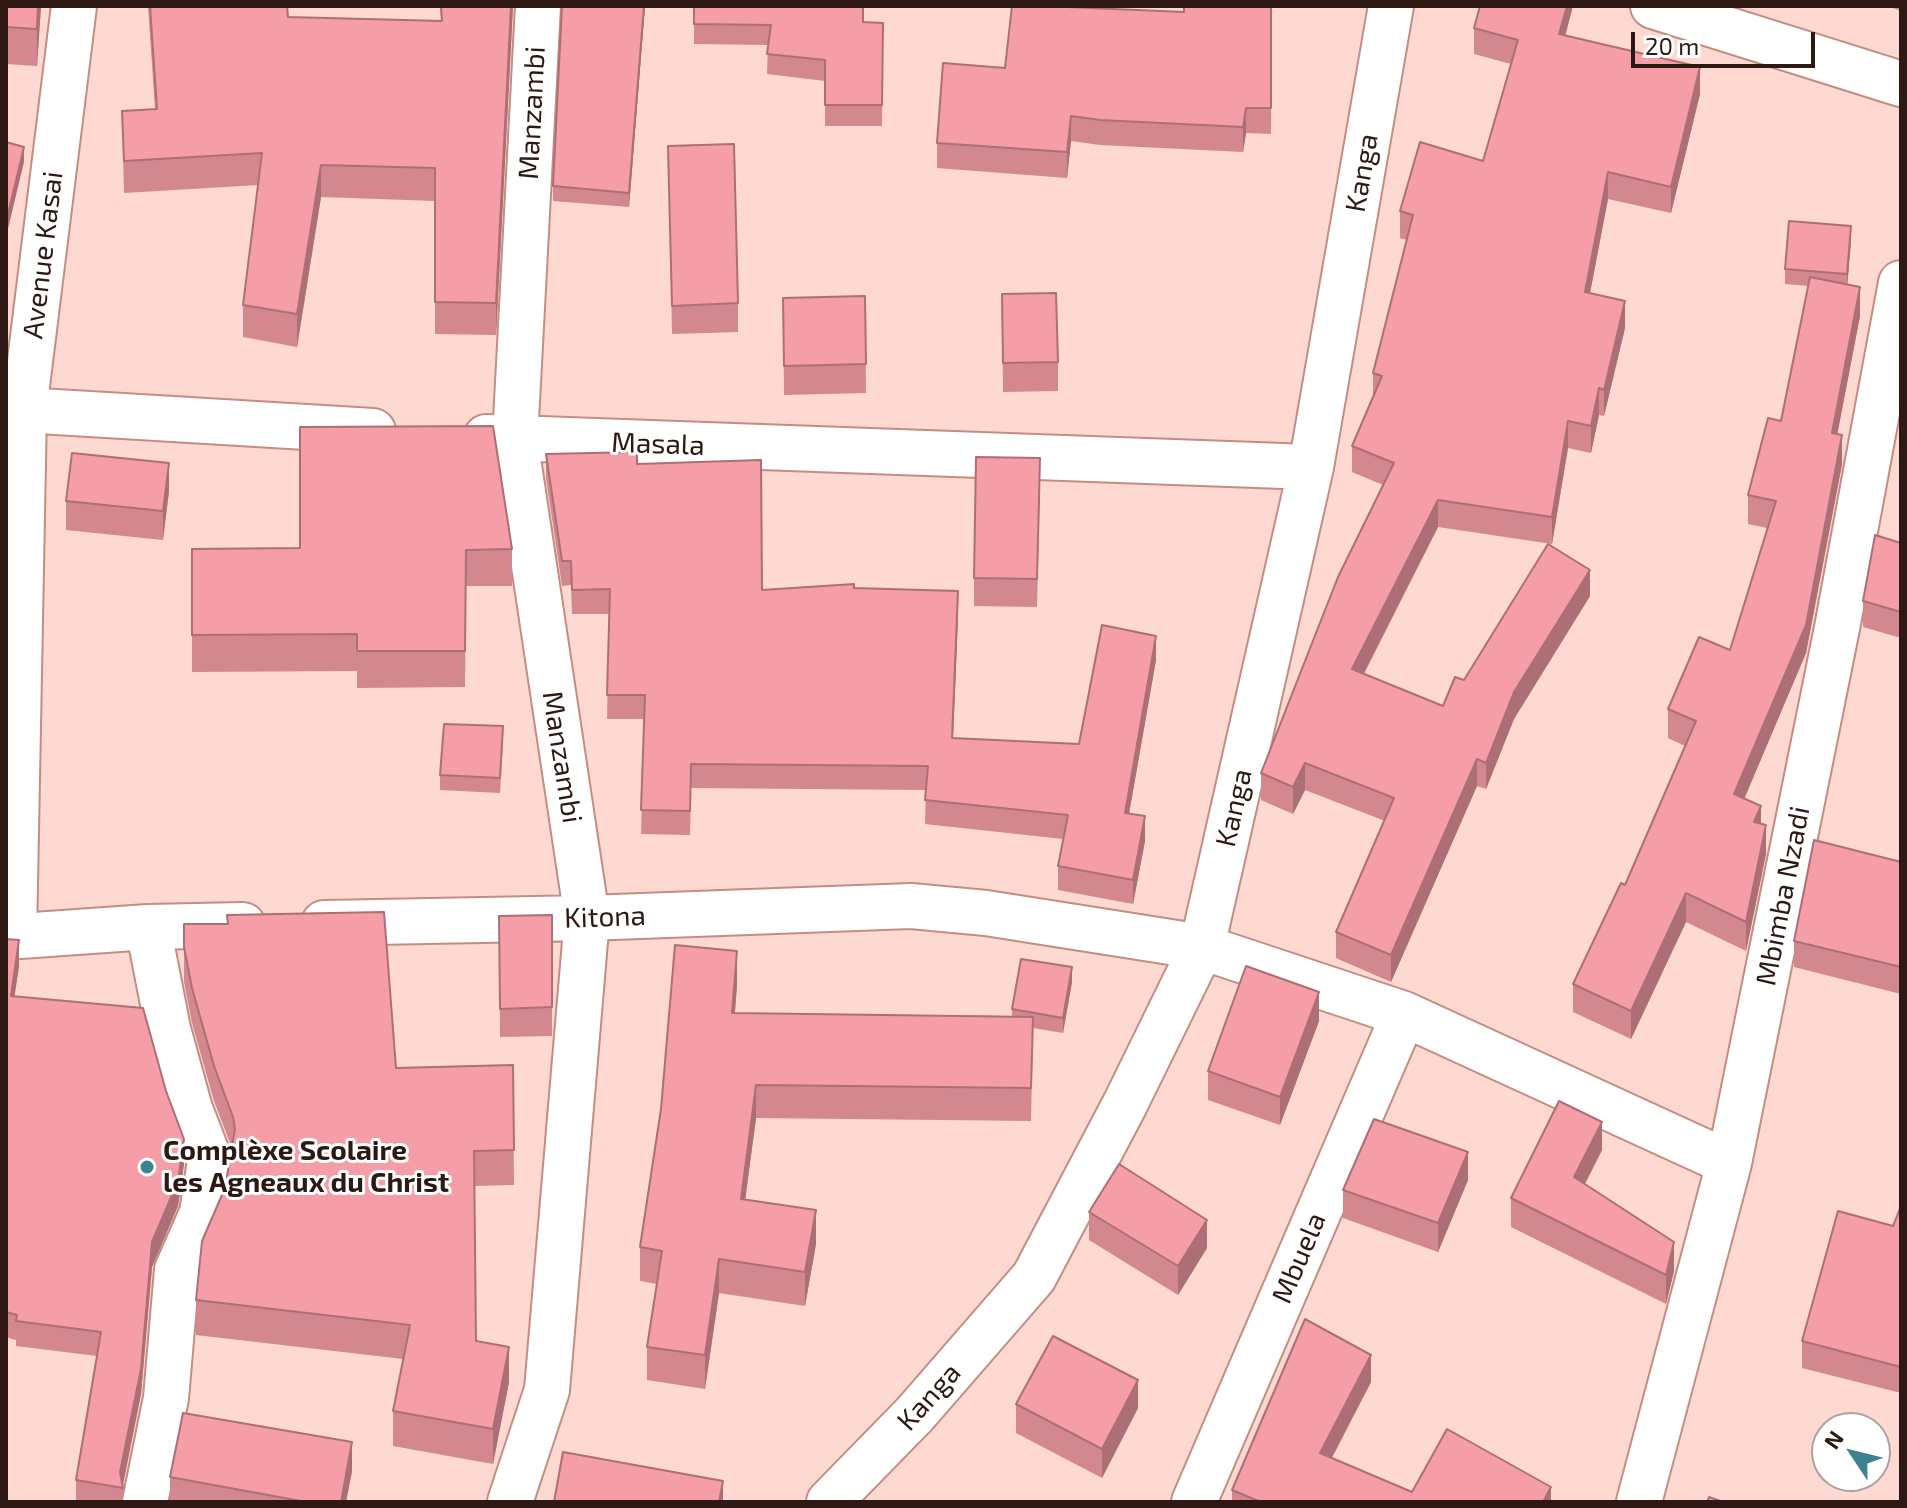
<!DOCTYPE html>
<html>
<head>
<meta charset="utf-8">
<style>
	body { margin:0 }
	#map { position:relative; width:1907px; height:1508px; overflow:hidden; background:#fed9d2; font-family:"Exo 2",sans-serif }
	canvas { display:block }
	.frame { position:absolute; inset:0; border:8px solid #2d1814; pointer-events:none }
	.north { position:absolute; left:1811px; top:1412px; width:80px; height:80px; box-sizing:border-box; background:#fff; border:2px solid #aba3a1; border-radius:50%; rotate:305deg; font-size:22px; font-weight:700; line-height:32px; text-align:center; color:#2d1814 }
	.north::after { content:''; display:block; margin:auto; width:28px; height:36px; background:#3d828f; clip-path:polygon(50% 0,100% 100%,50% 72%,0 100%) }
	.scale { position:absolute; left:1631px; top:32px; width:184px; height:36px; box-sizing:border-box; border:4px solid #2d1814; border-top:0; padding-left:10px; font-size:24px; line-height:28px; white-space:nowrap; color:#2d1814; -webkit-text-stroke:6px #fff; paint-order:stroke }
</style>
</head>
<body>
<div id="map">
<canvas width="1907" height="1508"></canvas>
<div class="frame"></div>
<div class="north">N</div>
<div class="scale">20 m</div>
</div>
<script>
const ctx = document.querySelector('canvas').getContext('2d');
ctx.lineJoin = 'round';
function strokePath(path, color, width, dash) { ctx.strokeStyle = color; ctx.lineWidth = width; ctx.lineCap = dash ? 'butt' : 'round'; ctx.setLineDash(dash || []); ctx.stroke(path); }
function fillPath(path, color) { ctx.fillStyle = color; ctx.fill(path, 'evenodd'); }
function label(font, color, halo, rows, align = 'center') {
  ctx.font = font + ' "Exo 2",sans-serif'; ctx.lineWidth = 6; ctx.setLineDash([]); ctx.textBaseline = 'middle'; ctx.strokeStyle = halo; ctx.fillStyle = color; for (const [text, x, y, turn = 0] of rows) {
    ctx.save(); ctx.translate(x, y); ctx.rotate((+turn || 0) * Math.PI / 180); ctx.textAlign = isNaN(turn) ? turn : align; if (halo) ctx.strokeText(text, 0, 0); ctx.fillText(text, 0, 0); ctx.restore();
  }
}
const minor = new Path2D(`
	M1653 6 1901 84
	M6 409 373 431
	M486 437 1311 467
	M324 923 587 918 911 906 986 913 1202 947 1404 1014 1729 1163
	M6 937 148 927 243 925
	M14 937 24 410 74 6
	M145 1502 166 1398 177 1270 202 1213 210 1161 190 1109 168 1029 148 927
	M510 1502 547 1390 587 918 515 439 538 6
	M829 1502 915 1414 1034 1277 1125 1104 1202 947 1311 467 1391 6
	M1194 1502 1404 1014
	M1639 1502 1729 1163 1837 628 1901 283`);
const wall = new Path2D(`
	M6 6H41L37 66 6 64Z
	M148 6H287L288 17 441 21 440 6H513L496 335 435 334V201L321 197 297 347 243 337V305L258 185 124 193 122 111 155 109Z
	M645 6 629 207 553 201V186Z
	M694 6 863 22 883 23 882 126H825V81L767 74 768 45 694 44Z
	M1272 6 1271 134 1246 133 1243 152 1100 145 1071 141 1067 178 937 168V143L1005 68 1184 12Z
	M1887 6H1901V11Z
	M1474 28 1566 35 1700 94 1671 213 1608 199 1590 293 1625 328 1604 416 1599 415 1591 453 1568 448 1552 544 1438 527 1364 674 1443 706 1464 680 1590 596 1514 719 1486 789 1477 786 1391 982 1336 958V932L1385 821 1305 790 1293 814 1261 800V773L1383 485 1352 472V446L1373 396V373L1407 240 1400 238V211L1483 161 1511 64 1474 54Z
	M668 146 738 303V332L672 334Z
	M1851 241 1847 285 1860 316 1837 434 1842 464 1806 653 1744 799 1761 824 1766 854 1746 951 1686 922 1631 1039 1573 1012V984L1625 885 1685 746 1668 738V709L1730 650 1767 528 1748 524V495L1781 421 1809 286 1785 284V269Z
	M1002 294 1058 362V391L1003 392Z
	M865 296 866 393 784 395 783 298Z
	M546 454 637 464 762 590 854 588 958 616 953 738 1079 744 1156 660 1129 813 1145 841 1133 904 1058 890V866L1063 839 925 824 926 790 691 788 690 835 641 834 644 719H607L609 614H572L571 585 562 586 546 478Z
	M1040 487 1037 607 974 606V578Z
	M169 491 163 540 66 530V501Z
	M1901 543V638L1863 627V601Z
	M192 549H512V586H466L465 687 357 688V671L192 672Z
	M503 741 500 793 440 790V775Z
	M1901 862V994L1794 967V941Z
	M552 915V1036L500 1037 499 916Z
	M184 924 396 1068 513 1065 514 1185 474 1186 476 1341 509 1382 493 1464 393 1446V1411L403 1359 196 1335V1300L225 1188 232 1148 214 1101 192 1023 184 982Z
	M6 939 19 966 14 996 184 1164 178 1206 152 1267 141 1394 123 1486V1502H76V1480L97 1356 16 1346V1340L6 1337Z
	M1072 982 1063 1033 1033 1028 1031 1121 756 1118 745 1199 816 1244 805 1306 719 1293 705 1389 647 1380V1347L657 1284 640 1281V1247L737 985 735 1013 1012 1016V1009Z
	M1319 1021 1280 1125 1208 1100V1071Z
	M1602 1150 1585 1184 1674 1271 1666 1304 1511 1227V1198Z
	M1468 1180 1438 1252 1343 1218V1190Z
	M1901 1206V1393L1802 1368V1341L1893 1226Z
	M1089 1212 1207 1248 1178 1295 1089 1240Z
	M1371 1382 1332 1458 1412 1492 1551 1502H1232V1490Z
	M1016 1404 1138 1408 1102 1478 1016 1433Z
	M352 1471 346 1502H170V1477Z`);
const shadedWall = new Path2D(`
	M38 6H41L37 66V29Z
	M511 6H513L496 335V303Z
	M644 6H645L629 207V193Z
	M1567 6H1573L1559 60V34Z
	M1700 67V94L1671 213V187Z
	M1246 108V133L1243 152V127Z
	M1071 116V141L1067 178V152Z
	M24 147V162L7 233V218Z
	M321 165V197L297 347V314Z
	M1608 172V199L1585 319V292Z
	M1851 226V241L1847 289V274Z
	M1860 287V316L1832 462V433Z
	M1625 301V328L1604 416V390Z
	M1599 388V415L1591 453V426Z
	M1568 421V448L1552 544V517Z
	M1842 435V464L1806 653 1734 823V794Z
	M169 463V491L163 540V511Z
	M1438 500V527L1352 696V669Z
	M1590 570V596L1514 719 1486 789V763L1514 692Z
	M958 591V616L952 762V738Z
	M1156 636V660L1125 837V813Z
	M1477 759V786L1391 982V955Z
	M1305 763V790L1293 814V787Z
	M1761 806V834L1754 822Z
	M1145 816V841L1133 904V880Z
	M1766 825V854L1746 951V922Z
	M1686 893V922L1631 1039V1011Z
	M19 940V966L11 1021V996Z
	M737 951V985L732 1047V1013Z
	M1072 967V982L1063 1033V1018Z
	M1319 992V1021L1280 1125V1097Z
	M756 1085V1118L741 1232V1199Z
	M1602 1122V1150L1574 1205V1177Z
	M184 1139V1164L178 1206 152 1267 141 1394 122 1488 120 1472 152 1242Z
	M1468 1152V1180L1438 1252V1223Z
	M816 1210V1244L805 1306V1272Z
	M1207 1220V1248L1178 1295V1266Z
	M1674 1242V1271L1666 1304V1275Z
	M719 1259V1293L705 1389V1355Z
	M509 1347V1382L493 1464V1429Z
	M1371 1355V1382L1320 1480V1453Z
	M1138 1380V1408L1102 1478V1449Z
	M352 1442V1471L346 1502H341Z
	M723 1481V1502H719Z
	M1551 1487V1502H1543Z`);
const building = new Path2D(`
	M6 6H38L37 29 6 27Z
	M150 6H287L288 17 442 21 441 6H511L496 303 435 302V168L321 165 297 314 243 305 262 153 124 161 122 111 157 109Z
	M562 6H644L629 193 553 186Z
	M694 6H863V22L883 23 882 105H825V60L767 54 771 25 694 24Z
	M1012 6H1043L1184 12V6H1271V108H1246L1243 127 1100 120 1071 116 1067 152 937 143 943 63 1005 68Z
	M1480 6H1567L1559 34 1700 67 1671 187 1608 172 1585 292 1625 301 1604 390 1599 388 1591 426 1568 421 1552 517 1438 500 1352 669 1443 706 1455 677 1464 680 1548 544 1590 570 1514 692 1486 763 1477 759 1391 955 1336 932 1394 798 1305 763 1293 787 1261 773 1338 577 1394 463 1352 446 1382 376 1373 373 1413 215 1400 211 1420 142 1483 161 1518 40 1474 28Z
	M6 142 24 147 7 218H6Z
	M734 144 738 303 672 306 668 146Z
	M1789 221 1851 226 1847 274 1785 269Z
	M1810 277 1860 287 1832 433 1842 435 1806 625 1734 794 1761 806 1754 822 1766 825 1746 922 1686 893 1631 1011 1573 984 1621 883 1625 885 1696 721 1668 709 1699 637 1730 650 1776 501 1748 495 1768 418 1781 421Z
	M1056 293 1058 362 1003 363 1002 294Z
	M865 296 866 364 784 366 783 298Z
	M493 426 512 549 466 550 465 651H357V634L192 635V549L300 548V427Z
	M637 452V464L761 460 762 590 854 584V588L958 591 952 738 1079 744 1102 625 1156 636 1125 813 1145 816 1133 880 1058 866 1068 815 925 800 928 766 691 764 690 811 641 810 645 695H607L610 589 572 590 571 561H562L546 454Z
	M72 453 169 463 163 511 66 501Z
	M976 457 1040 458 1037 579 974 578Z
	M1875 535 1901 543V612L1863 601Z
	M444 724 503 726 500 778 440 775Z
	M1814 840 1901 862V967L1794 941Z
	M384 912 396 1068 513 1065 514 1150 474 1151 476 1341 509 1347 493 1429 393 1411 410 1325 196 1300 202 1241 225 1188 235 1129 233 1117 214 1066 192 988 184 947V924H228L227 915Z
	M552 915V1007L500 1009 499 916Z
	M6 939 19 940 11 996 143 1008 166 1091 184 1139 178 1181 152 1242 141 1369 120 1472 123 1488 76 1480 101 1332 16 1321 17 1315 6 1312Z
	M675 945 737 951 732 1013 1033 1017 1031 1088 756 1085 741 1199 816 1210 805 1272 719 1259 705 1355 647 1347 662 1251 640 1247 661 1109Z
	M1021 959 1072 967 1063 1018 1012 1009Z
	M1246 966 1319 992 1280 1097 1208 1071Z
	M1559 1101 1602 1122 1574 1177 1674 1242 1666 1275 1511 1198Z
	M1374 1119 1468 1152 1438 1223 1343 1190Z
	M1119 1164 1207 1220 1178 1266 1089 1212Z
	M1901 1206V1367L1802 1341 1838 1211 1893 1226Z
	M1305 1319 1371 1355 1320 1453 1412 1492 1447 1429 1551 1487 1543 1502H1261L1232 1490Z
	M1053 1336 1138 1380 1102 1449 1016 1404Z
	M183 1413 352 1442 341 1502H306L170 1477Z
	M563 1452 723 1481 719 1502H554Z
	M1709 1497 1723 1502H1707Z`);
const markers = [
	[147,1167,8,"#3d828f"]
];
const streetNames = [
	["Manzambi",532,113,-87],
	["Kanga",1362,173,-80],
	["Avenue Kasai",43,255,-83],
	["Masala",658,444,2],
	["Manzambi",562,757,81],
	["Kanga",1234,808,-77],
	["Mbimba Nzadi",1783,896,-79],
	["Kitona",605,917,-2],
	["Mbuela",1299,1258,-67],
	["Kanga",929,1397,-48]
];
const poiNames = [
	["Complèxe Scolaire",163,1151],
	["les Agneaux du Christ",163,1183]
];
strokePath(minor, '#c48d81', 48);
strokePath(minor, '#fff', 44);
fillPath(wall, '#d38890');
fillPath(shadedWall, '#ac6f76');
fillPath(building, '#f59ea8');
strokePath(building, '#ac6f76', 2);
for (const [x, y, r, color] of markers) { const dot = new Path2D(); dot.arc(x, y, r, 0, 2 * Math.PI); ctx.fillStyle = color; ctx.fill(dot); strokePath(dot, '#fff', 3); }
label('28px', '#2d1814', '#fff', streetNames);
label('bold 28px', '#2d1814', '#fff', poiNames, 'left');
</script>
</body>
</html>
